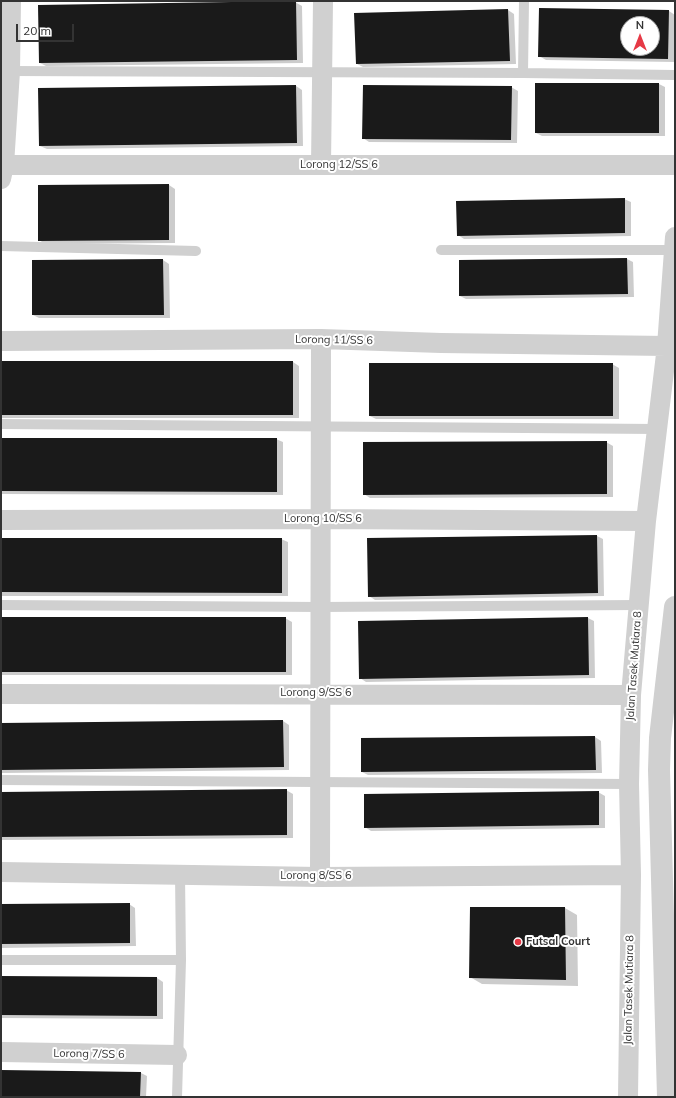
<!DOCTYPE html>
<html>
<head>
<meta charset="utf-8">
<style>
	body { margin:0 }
	#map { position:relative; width:676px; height:1098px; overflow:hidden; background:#fff; font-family:Mulish,sans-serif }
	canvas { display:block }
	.frame { position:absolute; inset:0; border:2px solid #333; pointer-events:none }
	.north { position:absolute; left:620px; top:16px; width:40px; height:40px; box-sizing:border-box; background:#fff; border:1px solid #adadad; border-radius:50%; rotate:0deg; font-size:11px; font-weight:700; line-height:16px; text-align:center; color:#333 }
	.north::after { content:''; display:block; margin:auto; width:14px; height:18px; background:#e63946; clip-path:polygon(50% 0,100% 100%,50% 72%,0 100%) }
	.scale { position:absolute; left:16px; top:24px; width:58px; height:18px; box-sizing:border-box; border:2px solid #333; border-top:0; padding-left:5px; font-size:12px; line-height:14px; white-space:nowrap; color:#333; -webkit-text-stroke:3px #fff; paint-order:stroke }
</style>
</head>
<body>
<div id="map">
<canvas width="676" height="1098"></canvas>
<div class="frame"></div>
<div class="north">N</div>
<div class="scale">20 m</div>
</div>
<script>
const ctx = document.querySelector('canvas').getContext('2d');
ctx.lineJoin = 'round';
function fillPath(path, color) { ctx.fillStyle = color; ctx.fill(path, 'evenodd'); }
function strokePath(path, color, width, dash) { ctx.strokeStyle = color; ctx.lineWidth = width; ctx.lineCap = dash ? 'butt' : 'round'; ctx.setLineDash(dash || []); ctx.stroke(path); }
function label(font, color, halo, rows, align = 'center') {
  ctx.font = font + ' Mulish,sans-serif'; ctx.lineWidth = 4; ctx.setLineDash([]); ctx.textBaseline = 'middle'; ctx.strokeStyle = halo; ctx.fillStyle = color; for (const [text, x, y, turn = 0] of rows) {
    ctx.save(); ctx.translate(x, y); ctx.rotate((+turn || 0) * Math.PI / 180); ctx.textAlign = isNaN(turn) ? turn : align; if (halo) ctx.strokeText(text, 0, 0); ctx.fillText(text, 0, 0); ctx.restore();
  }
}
const shadow = new Path2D(`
	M295 2 302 6 303 63 46 66 40 63Z
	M540 9 669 11 675 15 674 62 546 60 539 56ZM628 24H652V48H628Z
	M508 10 514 14 516 64 363 67 357 64 355 14Z
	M659 84 665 87V136H542L536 133Z
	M296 86 302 90 303 146 47 149 40 146Z
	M511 87 518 91 517 143 369 142 363 138Z
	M169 185 175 189V243L45 244 39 240Z
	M624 199 631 202V236L464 239 458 235Z
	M627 259 633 262 634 297 466 299 460 296Z
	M163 260 169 264 170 318H39L33 315V261Z
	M1 362H293L299 366V418H1Z
	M612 364 619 368V419H376L370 416Z
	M1 439H276L283 442V495L1 494Z
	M606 442 613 446V497L370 498 364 494Z
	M597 536 603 539 604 596 375 600 369 596 368 539Z
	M1 539H281L288 542V596H1Z
	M1 618H285L292 622V675H1Z
	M588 618 594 621 595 678 366 682 360 678Z
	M283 721 289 725V770L1 773V724Z
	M595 737 601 741 602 773 368 775 362 772V739Z
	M286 790 293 794V838L1 840V793Z
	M598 792 605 796V828L371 831 365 827Z
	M129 904 135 908 136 946 1 948V905Z
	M471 908H565L577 915 578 986 482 984 470 977Z
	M1 977 157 978 163 982V1019L1 1018Z
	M1 1071 141 1073 147 1076 146 1097H1Z`);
const building = new Path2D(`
	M296 1 297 60 39 63 38 5Z
	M539 8 669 10 668 59 538 57ZM628 24H652V48H628Z
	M508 9 510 61 356 64 354 13Z
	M535 83H659V133H535Z
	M296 85 297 143 39 146 38 88Z
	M363 85 512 86 511 140 362 139Z
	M169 184V240L38 241V185Z
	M625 198V233L457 236 456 201Z
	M627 258 628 294 459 296V260Z
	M163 259 164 315H32V260Z
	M1 361H293V415H1Z
	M369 363H613V416H369Z
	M1 438H277V492L1 491Z
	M607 441V494L363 495V442Z
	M597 535 598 593 368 597 367 538Z
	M1 538H282V593L1 592Z
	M1 617H286V672H1Z
	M588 617 589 675 359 679 358 621Z
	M283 720 284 767 1 770V723Z
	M595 736 596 770 361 772V738Z
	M287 789V835L1 837V792Z
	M599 791V825L364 828V794Z
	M130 903V943L1 944V904Z
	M470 907H565L566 980 469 978Z
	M1 976 157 977V1016L1 1015Z
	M1 1070 141 1072 140 1097H1Z`);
const service = new Path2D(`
	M10 71 523 73 675 75
	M523 73 524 1
	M1 246 196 251
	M441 250H674
	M1 424 657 429
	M1 605 320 607 639 605
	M1 780 629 784
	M1 960H181
	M177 1097 181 960 180 874`);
const minor = new Path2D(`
	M4 165H675
	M321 165 323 1
	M1 179 4 165 10 71 11 1
	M1 341 321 339 441 343 667 346
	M1 520 320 519 646 521
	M1 694 631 695
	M1 872 320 877 631 875
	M320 877 321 339
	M1 1052 177 1055
	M628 1097 631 875 629 784 631 695 646 521 667 346 675 237`);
const tertiary = new Path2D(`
	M668 1097 659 770 660 738 675 607`);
const markers = [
	[518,942,4,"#e63946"]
];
const streetNames = [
	["Lorong 12/SS 6",339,165],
	["Lorong 11/SS 6",334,340,1],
	["Lorong 10/SS 6",323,519],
	["Jalan Tasek Mutiara 8",634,666,-86],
	["Lorong 9/SS 6",316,693],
	["Lorong 8/SS 6",316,876],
	["Jalan Tasek Mutiara 8",629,990,-89],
	["Lorong 7/SS 6",89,1054,1]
];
const poiNames = [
	["Futsal Court",526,942]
];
fillPath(shadow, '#0003');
fillPath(building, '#1a1a1a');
strokePath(service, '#d0d0d0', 10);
strokePath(minor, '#d0d0d0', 20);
strokePath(tertiary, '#d0d0d0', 22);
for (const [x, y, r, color] of markers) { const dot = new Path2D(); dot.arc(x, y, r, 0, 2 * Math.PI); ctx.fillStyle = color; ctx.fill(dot); strokePath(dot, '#fff', 1.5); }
label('11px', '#333', '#fff', streetNames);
label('bold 11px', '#333', '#fff', poiNames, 'left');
</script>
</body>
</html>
